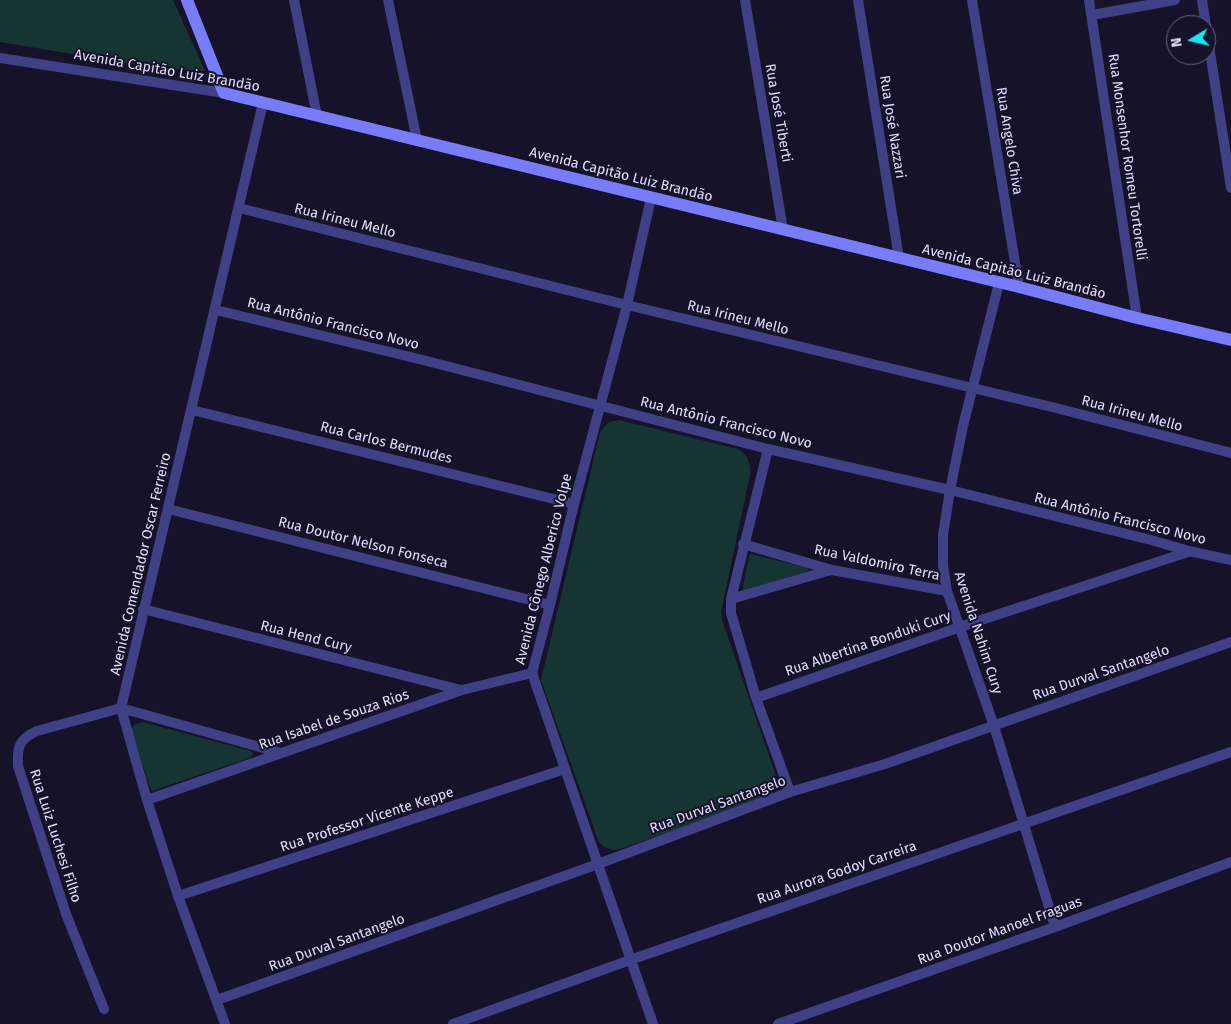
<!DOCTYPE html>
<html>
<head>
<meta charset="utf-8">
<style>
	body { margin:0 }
	#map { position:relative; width:1231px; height:1024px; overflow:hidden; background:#16122a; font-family:"Fira Sans",sans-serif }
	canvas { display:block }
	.north { position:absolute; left:1166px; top:15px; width:50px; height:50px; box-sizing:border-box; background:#16122a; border:1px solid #67637e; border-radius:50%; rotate:261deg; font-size:14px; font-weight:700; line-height:20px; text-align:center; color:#e0ddfd }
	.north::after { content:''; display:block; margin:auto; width:18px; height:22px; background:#14e6f3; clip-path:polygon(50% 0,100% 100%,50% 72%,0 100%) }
</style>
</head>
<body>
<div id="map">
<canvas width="1231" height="1024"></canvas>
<div class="north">N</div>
</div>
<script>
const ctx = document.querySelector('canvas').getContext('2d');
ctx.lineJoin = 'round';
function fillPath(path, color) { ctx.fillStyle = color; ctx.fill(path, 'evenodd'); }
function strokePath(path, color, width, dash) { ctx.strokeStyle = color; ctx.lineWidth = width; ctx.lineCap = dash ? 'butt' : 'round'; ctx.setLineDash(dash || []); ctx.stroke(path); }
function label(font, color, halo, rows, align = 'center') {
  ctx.font = font + ' "Fira Sans",sans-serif'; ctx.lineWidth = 4; ctx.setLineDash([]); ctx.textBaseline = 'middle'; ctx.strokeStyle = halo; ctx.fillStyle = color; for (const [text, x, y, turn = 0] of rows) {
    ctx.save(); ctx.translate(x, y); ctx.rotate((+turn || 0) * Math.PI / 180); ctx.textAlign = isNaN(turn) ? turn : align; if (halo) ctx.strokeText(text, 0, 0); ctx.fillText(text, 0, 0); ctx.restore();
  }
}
const green = new Path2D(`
	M0 0H173L205 71 157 68 0 42Z
	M619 420 738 449C748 455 751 464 750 475L721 612 722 620 776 776C778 785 774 792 767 798L620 849C611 851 603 848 598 840L541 680 600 432 609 422Z
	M751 554 808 568 809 571 742 591 749 556Z
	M142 722 251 751 254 754 247 759 152 791 150 788 132 730 134 725Z`);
const street = new Path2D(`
	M294 0 317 116
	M388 0 417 140
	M745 0 783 230
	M858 0 899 258
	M972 0 1019 287
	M1089 0 1137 318
	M1202 0 1231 188
	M1092 15 1175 0
	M0 58 224 93
	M651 198 627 305 574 504 550 605 532 673 653 1024
	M239 208 627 305 1056 408 1231 453
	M999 283 963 426 950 490 943 535V565L947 591 994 726 1055 927
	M216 310 423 360 768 449 950 490 1151 540 1189 551 1231 560
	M192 410 574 504
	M768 449 731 599V613L756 698 790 792
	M168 509 550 605
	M743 544 832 570 947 591
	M731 599 831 570
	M143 609 461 690
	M756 698 960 627 1188 552
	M147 800 462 690 532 673
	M178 896 565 769
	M217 1000 598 864 790 792 885 764 1231 642
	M104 1009 66 914 18 766C17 747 19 739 37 731L121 708 281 753
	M225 1024 178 896 147 800 121 708 263 103
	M453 1024 630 960 1231 752
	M778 1024 1055 927 1231 862`);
const secondary = new Path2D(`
	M187 0 224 93 1019 287 1137 318 1231 340`);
const streetNames = [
	["Avenida Capitão Luiz Brandão",167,71,10],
	["Rua José Tiberti",778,113,80],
	["Rua José Nazzari",892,127,81],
	["Rua Angelo Chiva",1009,141,81],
	["Rua Monsenhor Romeu Tortorelli",1127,157,82],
	["Avenida Capitão Luiz Brandão",621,175,14],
	["Rua Irineu Mello",345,221,14],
	["Avenida Capitão Luiz Brandão",1014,272,14],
	["Rua Irineu Mello",738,318,14],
	["Rua Antônio Francisco Novo",333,324,14],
	["Rua Irineu Mello",1132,414,15],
	["Rua Antônio Francisco Novo",726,423,14],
	["Rua Carlos Bermudes",386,443,14],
	["Rua Antônio Francisco Novo",1120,519,14],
	["Rua Doutor Nelson Fonseca",363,543,14],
	["Rua Valdomiro Terra",877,563,12],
	["Avenida Comendador Oscar Ferreiro",141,564,-77],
	["Avenida Cônego Alberico Volpe",544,569,-76],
	["Avenida Nahim Cury",978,633,72],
	["Rua Hend Cury",306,637,14],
	["Rua Albertina Bonduki Cury",868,644,-19],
	["Rua Durval Santangelo",1101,673,-19],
	["Rua Isabel de Souza Rios",334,720,-19],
	["Rua Durval Santangelo",718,805,-20],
	["Rua Professor Vicente Keppe",367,820,-18],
	["Rua Luiz Luchesi Filho",55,836,72],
	["Rua Aurora Godoy Carreira",837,873,-19],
	["Rua Doutor Manoel Fraguas",1000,931,-20],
	["Rua Durval Santangelo",337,943,-20]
];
fillPath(green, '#163432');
strokePath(street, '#404086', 10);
strokePath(secondary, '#797cf8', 12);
label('14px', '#e0ddfd', '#16122a', streetNames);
</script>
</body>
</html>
